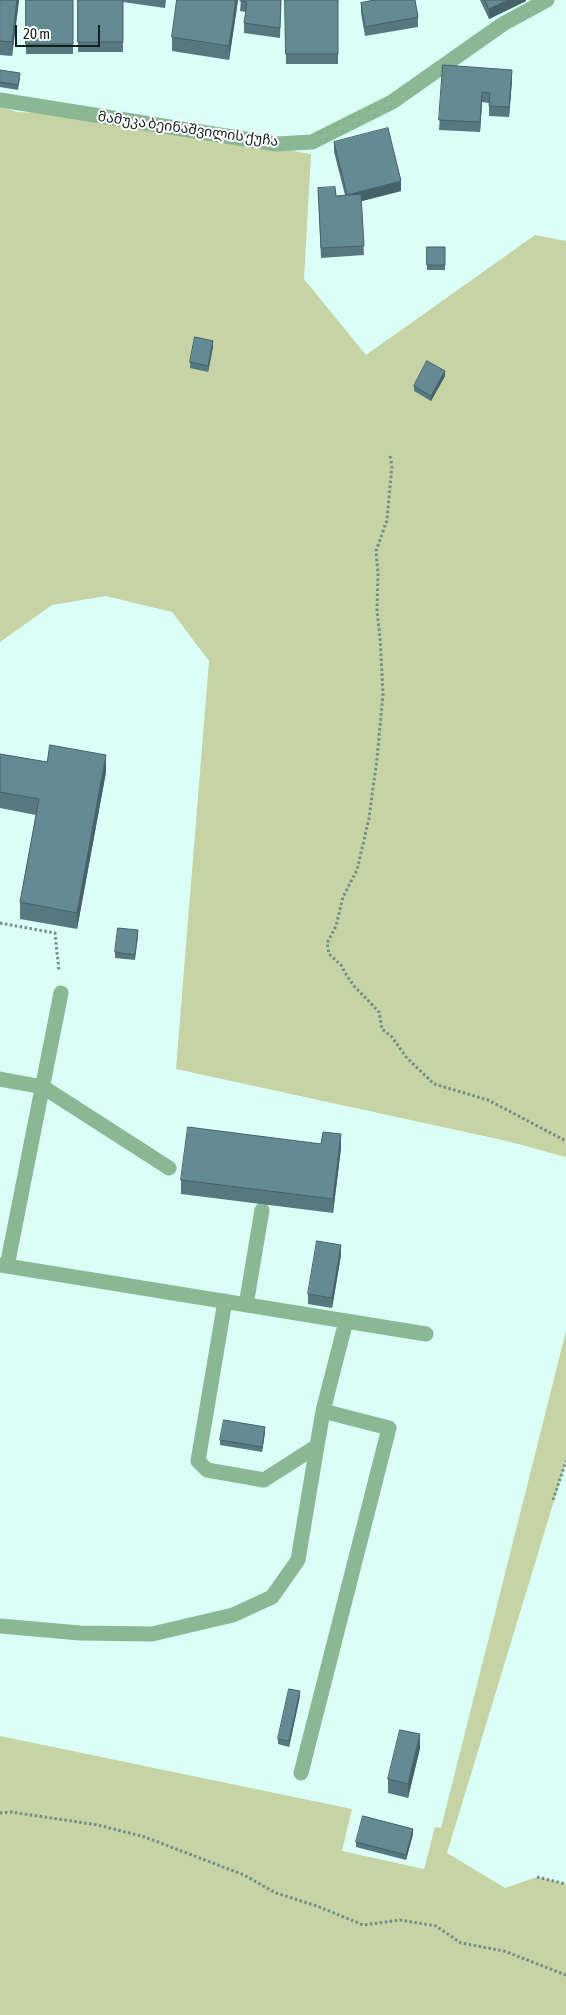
<!DOCTYPE html>
<html>
<head>
<meta charset="utf-8">
<style>
	body { margin:0 }
	#map { position:relative; width:566px; height:2015px; overflow:hidden; background:#dbfef7; font-family:"Asap Condensed",sans-serif }
	canvas { display:block }
	.scale { position:absolute; left:15px; top:25px; width:85px; height:22px; box-sizing:border-box; border:2px solid #0f201d; border-top:0; padding-left:6px; font-size:15px; line-height:18px; white-space:nowrap; color:#0f201d; -webkit-text-stroke:4px #fff; paint-order:stroke }
</style>
</head>
<body>
<div id="map">
<canvas width="566" height="2015"></canvas>
<div class="scale">20 m</div>
</div>
<script>
const ctx = document.querySelector('canvas').getContext('2d');
ctx.lineJoin = 'round';
function fillPath(path, color) { ctx.fillStyle = color; ctx.fill(path, 'evenodd'); }
function strokePath(path, color, width, dash) { ctx.strokeStyle = color; ctx.lineWidth = width; ctx.lineCap = dash ? 'butt' : 'round'; ctx.setLineDash(dash || []); ctx.stroke(path); }
function label(font, color, halo, rows, align = 'center') {
  ctx.font = font + ' "Asap Condensed","Noto Sans Georgian",sans-serif'; ctx.lineWidth = 4; ctx.setLineDash([]); ctx.textBaseline = 'middle'; ctx.strokeStyle = halo; ctx.fillStyle = color; for (const [text, x, y, turn = 0] of rows) {
    ctx.save(); ctx.translate(x, y); ctx.rotate((+turn || 0) * Math.PI / 180); ctx.textAlign = isNaN(turn) ? turn : align; if (halo) ctx.strokeText(text, 0, 0); ctx.fillText(text, 0, 0); ctx.restore();
  }
}
const green = new Path2D(`
	M0 107 17 112 64 114 311 154 304 279 366 355 535 235 566 241V1157L507 1141 176 1069 209 661 172 612 106 596 52 605 0 642Z
	M566 1331V1461L447 1853 505 1888 537 1877 566 1884V2015H0V1736L352 1809 342 1851 424 1869 435 1827 441 1828Z`);
const path = new Path2D(`
	M390 456 392 465 387 520 376 551 378 573 377 611 380 637 383 694 377 759 369 818 357 870 343 897 336 926 327 943 329 954 341 965 347 976 355 987 379 1012 382 1029 392 1037 406 1057 434 1084 488 1100 566 1141
	M0 923 55 933 59 971
	M553 1500 566 1461
	M0 1813 11 1812 98 1825 145 1837 244 1875 276 1893 317 1906 363 1925 400 1920 436 1926 461 1943 504 1951 566 1975
	M537 1877 566 1884`);
const lane = new Path2D(`
	M0 1079 43 1087 169 1168
	M0 1265 426 1334
	M7 1266 61 993
	M225 1301 198 1461 207 1470 264 1480 317 1446 323 1411 346 1321
	M246 1305 262 1210
	M0 1626 80 1633 152 1634 233 1615 272 1597 298 1560 317 1446
	M301 1773 389 1428 323 1411`);
const street = new Path2D(`
	M0 100 276 144 312 142 392 102 503 24 547 0`);
const wall = new Path2D(`
	M0 0H19L12 56 0 55Z
	M26 0H73V54H26Z
	M78 0H166L165 8 123 2V52H78Z
	M177 0H238L229 60 172 51V37Z
	M241 0H281L280 38 244 33V23L246 12 240 11Z
	M285 0H338V64H286Z
	M373 0H415L418 17V27L365 36 361 13V3Z
	M480 0H526V1L489 19Z
	M443 65 512 80 509 117 489 116V103L482 102 480 132 439 130Z
	M0 70 20 78 18 90 0 87Z
	M334 142 401 191 361 201 364 255 321 258 318 188 336 196 345 195 334 152Z
	M427 247H445V270H427Z
	M213 347 208 372 190 368V362Z
	M445 376 431 401 414 391V386Z
	M0 754 47 762 106 772 77 929 20 919V902L36 815 0 808Z
	M138 936 135 960 115 958V952Z
	M341 1148 333 1213 181 1194V1180Z
	M341 1255 332 1308 308 1304V1294Z
	M265 1432 262 1452 220 1445V1440Z
	M300 1696 289 1747 278 1744V1739Z
	M420 1748 408 1798 388 1793V1779Z
	M413 1834 406 1860 356 1847V1842Z`);
const shadedWall = new Path2D(`
	M17 0H19L12 56V42Z
	M236 0H238L229 60V46Z
	M508 0H526V1L489 19V9Z
	M512 70V80L509 117V107Z
	M482 92V102L480 132V122Z
	M401 181V191L347 205V195Z
	M213 341V347L208 372V366Z
	M445 371V376L431 401V396Z
	M106 755V772L77 929V913Z
	M341 1134V1148L333 1213V1199Z
	M341 1245V1255L332 1308V1298Z
	M265 1427V1432L262 1452V1447Z
	M300 1691V1696L289 1747V1741Z
	M420 1734V1748L408 1798V1784Z
	M413 1829V1834L406 1860V1855Z`);
const building = new Path2D(`
	M0 0H17L12 42 0 41Z
	M26 0H73V44H26Z
	M78 0H123V42H78Z
	M177 0H236L229 46 172 37Z
	M241 0H281L280 28 244 23 247 2 240 1Z
	M285 0H338V54H286Z
	M375 0H415L418 17 365 27 361 3Z
	M485 0H508L489 9Z
	M443 65 512 70 509 107 489 106 490 93 482 92 480 122 439 120Z
	M0 70 20 73 18 85 0 82Z
	M388 128 401 181 347 195 334 142Z
	M335 187 336 196 361 194 364 246 321 248 318 188Z
	M427 247H445V265H427Z
	M195 337 213 341 208 366 190 362Z
	M427 361 445 371 431 396 414 386Z
	M50 745 106 755 77 913 20 902 39 799 0 792V754L47 762Z
	M118 928 138 930 135 955 115 952Z
	M188 1127 321 1144 323 1132 341 1134 333 1199 181 1180Z
	M317 1241 341 1245 332 1298 308 1294Z
	M224 1420 265 1427 262 1447 220 1440Z
	M289 1689 300 1691 289 1741 278 1739Z
	M400 1730 420 1734 408 1784 388 1779Z
	M363 1816 413 1829 406 1855 356 1842Z`);
const streetNames = [
	["მამუკა ბეინაშვილის ქუჩა",188,129,8]
];
fillPath(green, '#c6d3a4');
strokePath(path, '#748d88', 3, [2.5, 2.5]);
strokePath(lane, '#8ab794', 15);
strokePath(street, '#8ab794', 15);
fillPath(wall, '#56787f');
fillPath(shadedWall, '#466168');
fillPath(building, '#648b94');
strokePath(building, '#466168', 1);
label('14px', '#0f201d', '#fff', streetNames);
</script>
</body>
</html>
